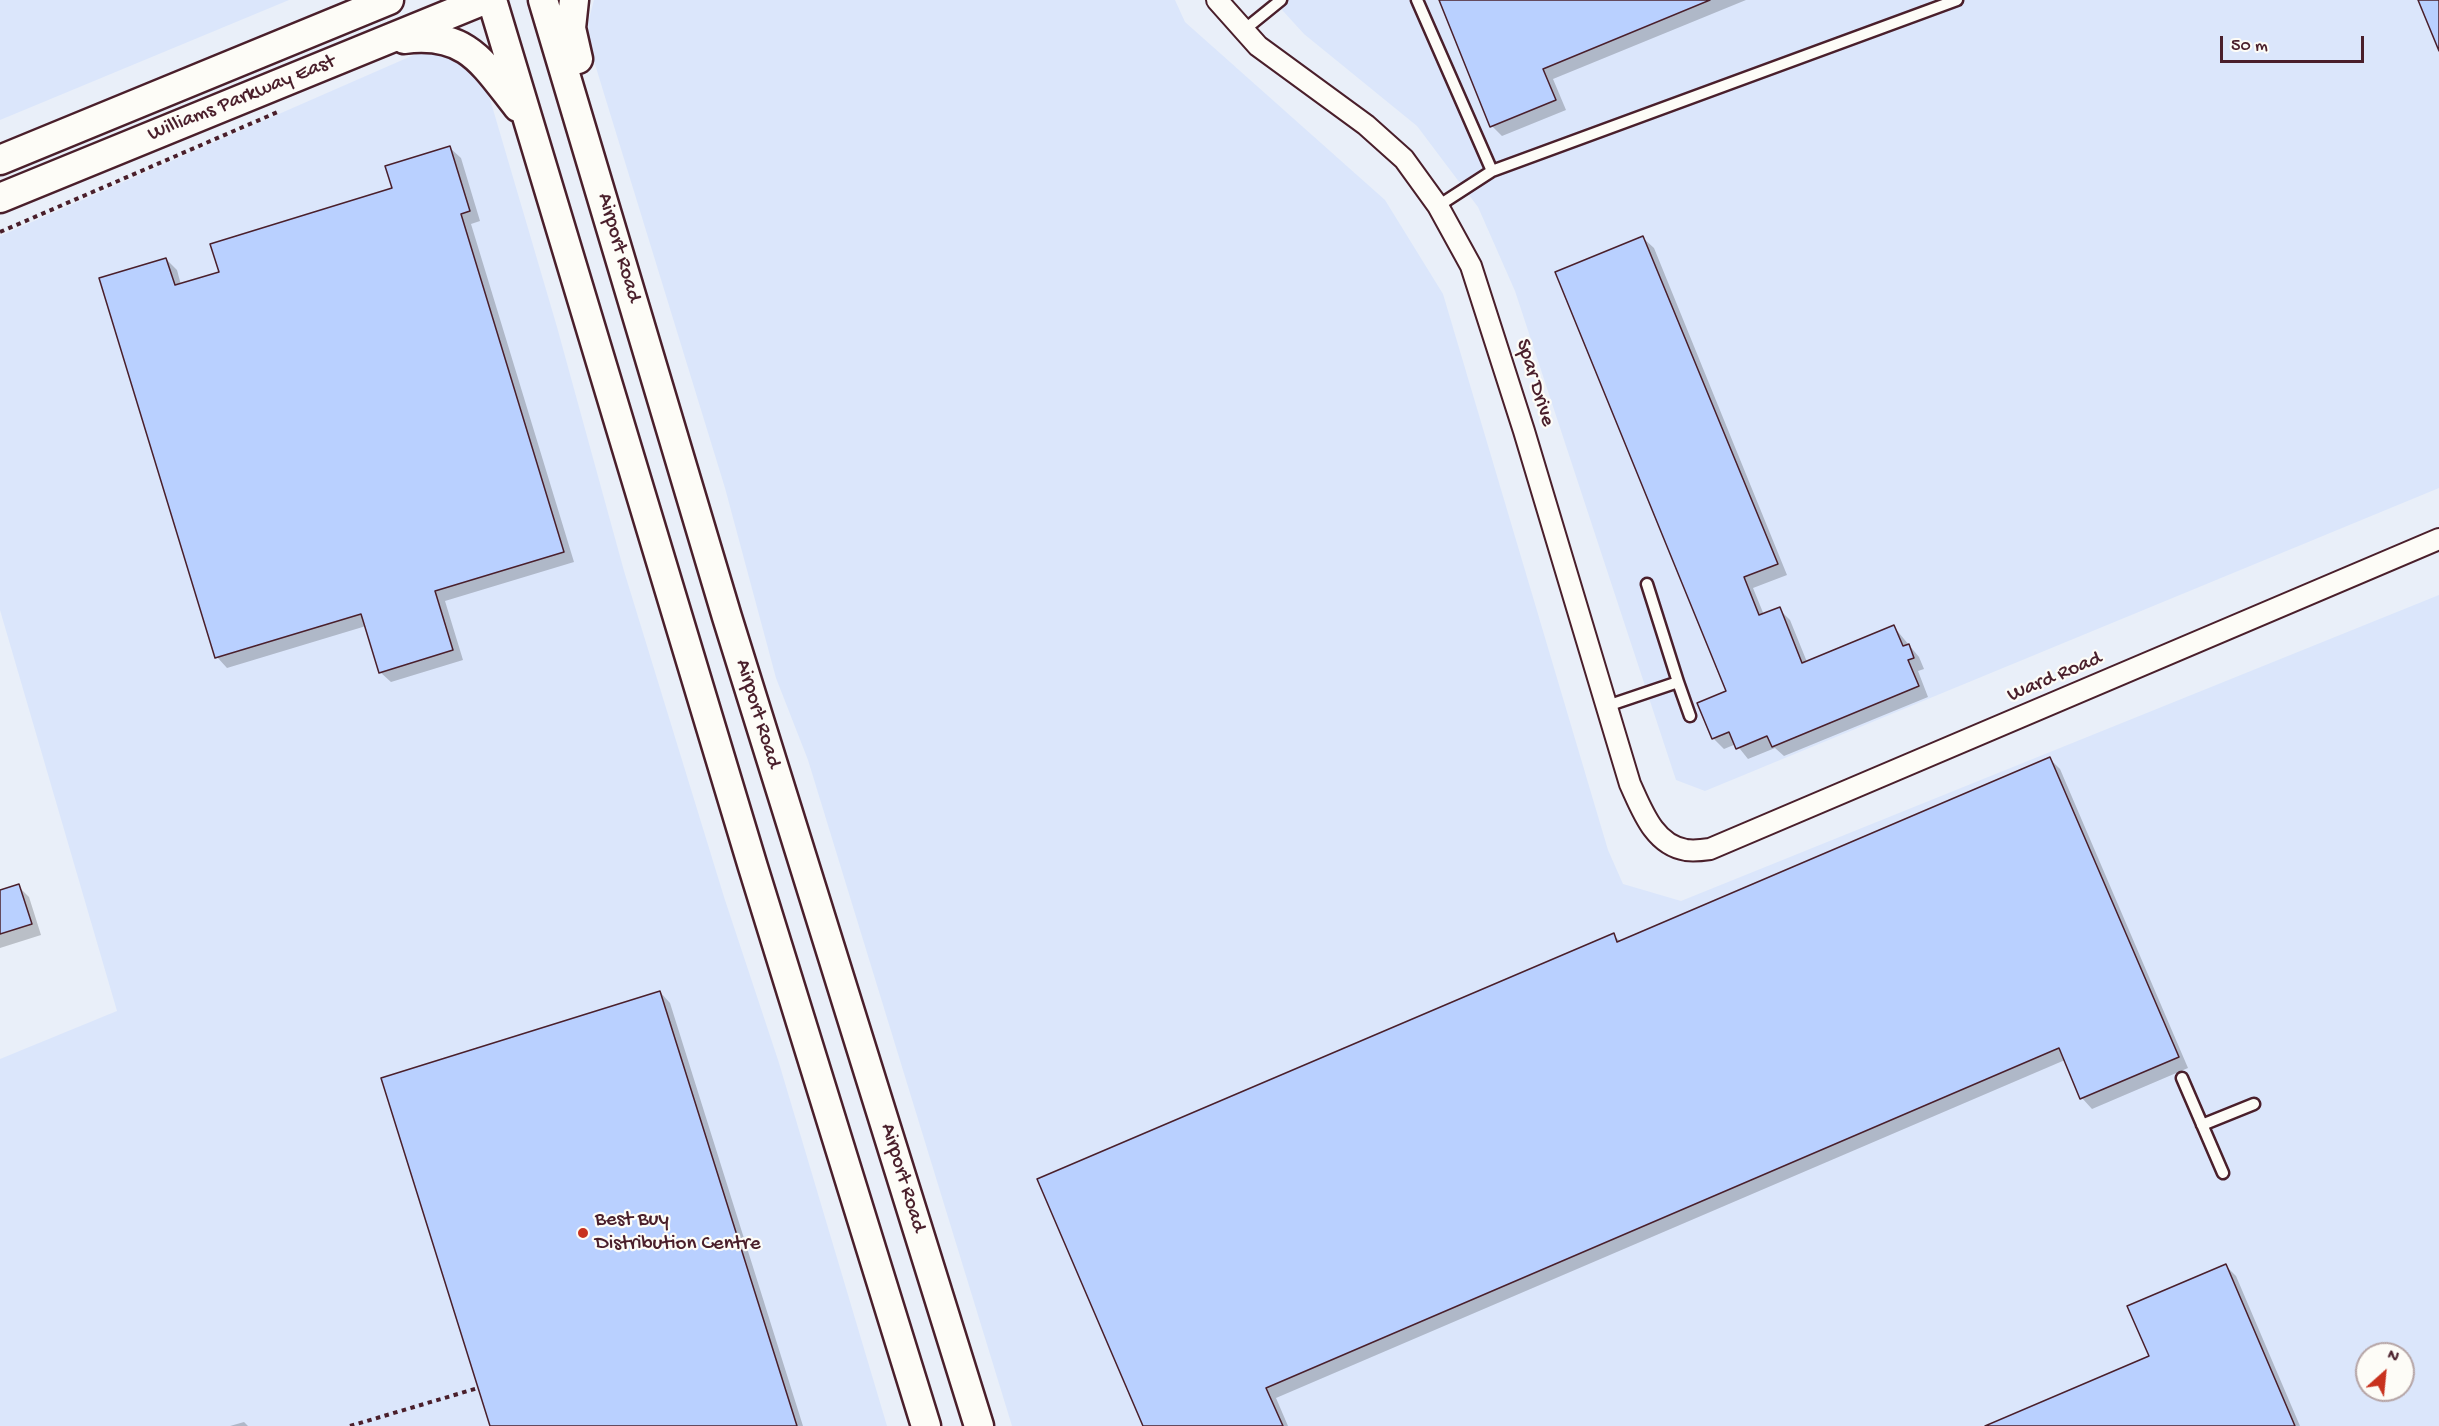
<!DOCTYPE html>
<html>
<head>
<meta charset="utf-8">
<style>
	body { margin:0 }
	#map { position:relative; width:2439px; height:1426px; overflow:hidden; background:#e9eff9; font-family:"Gochi Hand",sans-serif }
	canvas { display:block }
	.north { position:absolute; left:2355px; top:1342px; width:60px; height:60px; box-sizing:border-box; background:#fdfcf7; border:2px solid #b5a4a5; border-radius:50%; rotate:27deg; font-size:16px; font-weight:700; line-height:24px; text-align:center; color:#4a1f2b }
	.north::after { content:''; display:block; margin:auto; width:21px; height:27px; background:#c8321e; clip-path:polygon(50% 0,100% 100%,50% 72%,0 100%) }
	.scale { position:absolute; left:2220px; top:36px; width:144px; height:27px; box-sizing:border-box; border:3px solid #4a1f2b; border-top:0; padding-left:8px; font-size:18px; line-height:21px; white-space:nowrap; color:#4a1f2b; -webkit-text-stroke:4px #fdfcf7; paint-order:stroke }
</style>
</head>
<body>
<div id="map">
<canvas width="2439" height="1426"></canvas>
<div class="north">N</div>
<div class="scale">50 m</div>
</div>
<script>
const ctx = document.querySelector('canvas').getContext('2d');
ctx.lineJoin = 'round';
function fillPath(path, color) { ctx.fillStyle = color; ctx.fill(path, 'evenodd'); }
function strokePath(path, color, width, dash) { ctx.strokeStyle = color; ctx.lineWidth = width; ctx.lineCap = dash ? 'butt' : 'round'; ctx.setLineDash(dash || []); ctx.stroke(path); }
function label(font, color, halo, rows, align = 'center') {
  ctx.font = font + ' "Gochi Hand",sans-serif'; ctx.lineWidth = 4.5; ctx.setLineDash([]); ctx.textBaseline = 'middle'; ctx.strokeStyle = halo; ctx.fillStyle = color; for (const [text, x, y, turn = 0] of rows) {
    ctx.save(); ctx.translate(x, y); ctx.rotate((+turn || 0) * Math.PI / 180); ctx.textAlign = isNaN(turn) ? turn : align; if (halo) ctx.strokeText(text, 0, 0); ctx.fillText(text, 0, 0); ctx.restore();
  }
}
const built = new Path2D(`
	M0 0H289L0 120Z
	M594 0H1175L1185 22 1385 200 1443 294 1608 850 1623 884 1681 901 2439 595V1426H1012L808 760 776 678 725 488 590 48 588 23ZM2367 1354H2403V1390H2367Z
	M1273 0H2439V488L1705 791 1676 780 1515 291 1478 207 1417 126 1304 34Z
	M431 53 450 57 464 65 482 82 490 99 557 327 624 571 724 897 779 1063 887 1426H0V1059L117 1011 0 610V236L416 54Z`);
const shadow = new Path2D(`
	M1440 0H1746L1553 79 1566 110 1502 136 1492 126Z
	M450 148 461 158 480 221 471 224 574 562 445 601 463 660 391 682 380 672 366 626 227 668 217 657 101 279 166 259 177 270 181 285 221 273 394 189Z
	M1643 238 1654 248 1787 575 1753 588 1764 615 1779 609 1790 620 1807 662 1894 627 1919 657 1924 669 1918 671 1928 697 1784 756 1775 748 1748 759 1736 744 1724 749 1713 738 1728 692Z
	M2050 759 2060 769 2188 1068 2092 1109 2082 1098 2065 1060 1276 1398 1288 1426H1145L1613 935 1621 942Z
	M18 886 29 897 41 935 0 948V892Z
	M660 992 670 1003 803 1426H492Z
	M2225 1265 2236 1276 2300 1426H1989L2151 1356Z
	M244 1422 248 1426H230Z`);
const building = new Path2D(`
	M1439 0H1710L1543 69 1556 100 1490 127Z
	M2418 0H2439V51Z
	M450 146 470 211 461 214 564 552 435 591 453 650 379 673 361 614 215 658 99 278 166 258 175 285 219 272 210 244 392 188 385 166Z
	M1643 236 1778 564 1744 577 1759 615 1780 607 1802 663 1894 625 1903 646 1909 644 1914 658 1908 660 1919 686 1772 747 1767 736 1736 749 1729 732 1712 739 1697 703 1726 691 1555 272Z
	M2050 757 2179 1057 2080 1099 2059 1048 1266 1388 1283 1426H1143L1037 1179 1614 933 1617 942Z
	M19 884 32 924 0 934V890Z
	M660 991 797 1426H490L381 1078Z
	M2226 1264 2295 1426H1985L2149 1356 2127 1306Z`);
const path = new Path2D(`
	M0 232 280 111
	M350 1426 478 1388`);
const service = new Path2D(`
	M1417 0 1492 171
	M1244 30 1281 0
	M1438 206 1492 171 1957 0
	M1647 584 1678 682
	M1607 706 1678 682 1690 716
	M2182 1078 2223 1173
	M2202 1125 2254 1104`);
const minor = new Path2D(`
	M1217 0 1258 46 1366 125 1404 159 1438 206 1471 266 1524 431 1630 784C1642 810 1654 845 1686 850 1694 851 1703 850 1710 849L2439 539`);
const secondary = new Path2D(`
	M492 0 753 867 926 1426
	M543 0 727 617 979 1426
	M574 0 571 28 578 59
	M404 39C467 31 483 63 518 107
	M0 160 389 0
	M0 198 484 0`);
const markers = [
	[583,1233,6,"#c8321e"]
];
const streetNames = [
	["Williams Parkway East",242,99,-22],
	["Airport Road",618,248,74],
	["Spar Drive",1534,383,73],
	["Ward Road",2055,678,-23],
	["Airport Road",757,714,73],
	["Airport Road",902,1178,73]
];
const poiNames = [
	["Best Buy",595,1221],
	["Distribution Centre",595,1245]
];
fillPath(built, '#dbe6fb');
fillPath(shadow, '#0003');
fillPath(building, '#b9d0ff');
strokePath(building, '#4a1f2b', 1.5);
strokePath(service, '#4a1f2b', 15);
strokePath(minor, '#4a1f2b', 24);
strokePath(secondary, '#4a1f2b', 33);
strokePath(path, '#4a1f2b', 4, [4.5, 4.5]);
strokePath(service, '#fdfcf7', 10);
strokePath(minor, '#fdfcf7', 20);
strokePath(secondary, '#fdfcf7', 28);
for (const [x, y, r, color] of markers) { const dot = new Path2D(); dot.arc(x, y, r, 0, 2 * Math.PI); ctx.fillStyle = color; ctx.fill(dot); strokePath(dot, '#fdfcf7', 2); }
label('21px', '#4a1f2b', '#fdfcf7', streetNames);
label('21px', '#4a1f2b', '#fdfcf7', poiNames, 'left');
</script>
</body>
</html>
